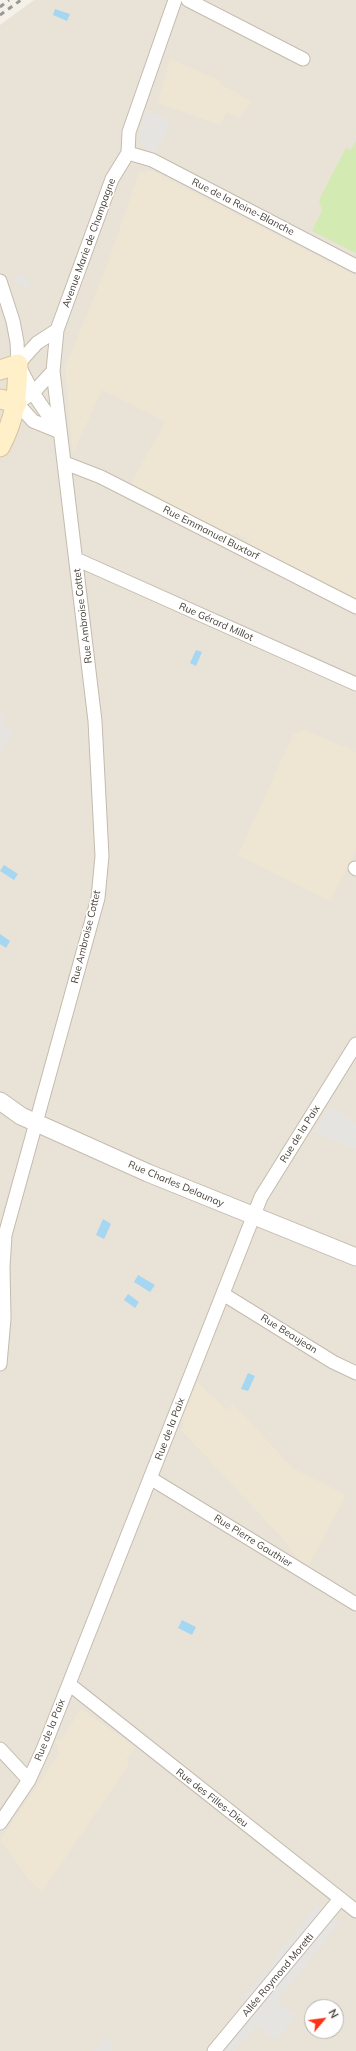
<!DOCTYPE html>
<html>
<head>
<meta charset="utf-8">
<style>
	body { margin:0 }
	#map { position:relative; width:356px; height:2051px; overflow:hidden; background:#f5f1e9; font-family:Mulish,sans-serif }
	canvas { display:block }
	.north { position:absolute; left:304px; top:1999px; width:40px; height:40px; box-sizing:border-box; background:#fff; border:1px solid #b6b3af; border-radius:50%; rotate:61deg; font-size:11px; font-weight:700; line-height:16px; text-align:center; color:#494137 }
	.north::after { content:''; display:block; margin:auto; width:14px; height:18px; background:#fe3117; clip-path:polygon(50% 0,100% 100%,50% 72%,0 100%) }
</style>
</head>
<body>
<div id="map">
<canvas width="356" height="2051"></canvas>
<div class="north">N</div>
</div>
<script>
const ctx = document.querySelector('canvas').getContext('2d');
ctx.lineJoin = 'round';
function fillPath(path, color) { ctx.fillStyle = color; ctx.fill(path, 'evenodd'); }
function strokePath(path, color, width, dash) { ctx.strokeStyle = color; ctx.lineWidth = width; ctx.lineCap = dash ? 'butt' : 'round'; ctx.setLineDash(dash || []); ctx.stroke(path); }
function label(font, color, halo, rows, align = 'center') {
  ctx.font = font + ' Mulish,sans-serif'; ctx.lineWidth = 3.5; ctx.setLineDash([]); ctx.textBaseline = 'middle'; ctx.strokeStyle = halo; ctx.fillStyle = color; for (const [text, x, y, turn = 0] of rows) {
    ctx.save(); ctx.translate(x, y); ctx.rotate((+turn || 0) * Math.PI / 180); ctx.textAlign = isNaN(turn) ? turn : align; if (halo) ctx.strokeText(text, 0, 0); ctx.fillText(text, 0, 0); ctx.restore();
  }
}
const residential = new Path2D(`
	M34 0H356V2051H0V25ZM312 2007H336V2031H312Z`);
const education = new Path2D(`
	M170 59 221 81 220 84 251 101 240 118 227 112 220 125 158 103Z
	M152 171 356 276V600L249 547 247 539 236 533 228 537 128 487 166 422 102 390 73 453 65 368 106 268 139 173Z
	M305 730 356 752V851L330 901 238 855 293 735Z
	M197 1382 227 1410 233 1404 294 1469 346 1495 309 1565 298 1559 282 1538 181 1430 185 1421 182 1419Z
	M81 1709 135 1747 126 1760 130 1763 42 1892 30 1881 0 1840 59 1754 56 1742 62 1739Z`);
const green = new Path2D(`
	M356 141V253L312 231 322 211 319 200 346 148 351 150Z`);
const parking = new Path2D(`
	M146 109 171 122 154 156 146 150 138 136Z
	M19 273 32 282 27 290 13 281Z
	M0 714 5 717 1 725 13 732 0 753Z
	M330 1106 356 1123V1150L314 1132Z
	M317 1905 340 1923 277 2001 296 2016 277 2040 256 2026 234 2051H209L249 2002 243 1998Z
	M104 2037 114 2044 110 2049 113 2051H94Z`);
const water = new Path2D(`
	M55 9 70 14 67 21 53 15Z
	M196 650 202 652 196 666 190 663Z
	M4 865 18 874 14 880 0 871Z
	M0 934 10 941 6 948 0 944Z
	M103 1219 111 1224 104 1239 96 1235Z
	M138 1275 155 1285 150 1292 134 1282Z
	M128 1294 139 1302 135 1308 124 1300Z
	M248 1373 255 1376 248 1391 241 1389Z
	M182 1620 196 1627 192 1635 178 1628Z`);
const minor = new Path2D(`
	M188 0 303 59
	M128 153 152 160 356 266
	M0 281 13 321 17 342 18 364 33 393 58 430
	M18 364 37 343 57 330
	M53 371 33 393 17 403 33 421 60 432
	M65 463 101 477 356 607
	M76 559 356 684
	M355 868 356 869
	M223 1294 333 1362 356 1373
	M0 1364 4 1319 3 1267 5 1235 98 898 102 856 95 721 53 371 57 330 112 179 128 153 129 132 175 0
	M150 1478 356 1604
	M69 1684 356 1911
	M0 1749 29 1780
	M0 1823 29 1780 44 1747 261 1197 356 1044
	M214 2051 340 1899`);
const tertiary = new Path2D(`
	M0 1101 21 1116 148 1173 356 1257`);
const secondary = new Path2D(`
	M0 370 18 364C17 397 16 417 0 447
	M0 399 17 403`);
const rail = new Path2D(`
	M0 7 9 0
	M0 15 21 0`);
const streetNames = [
	["Rue de la Reine-Blanche",243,207,27],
	["Avenue Marie de Champagne",89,243,-70],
	["Rue Emmanuel Buxtorf",211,533,27],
	["Rue Ambroise Cottet",83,616,-97],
	["Rue Gérard Millot",216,622,24],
	["Rue Ambroise Cottet",86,937,-76],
	["Rue de la Paix",300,1134,-58],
	["Rue Charles Delaunay",176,1184,23],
	["Rue Beaujean",289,1334,32],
	["Rue de la Paix",170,1429,-69],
	["Rue Pierre Gauthier",253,1541,32],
	["Rue de la Paix",50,1730,-68],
	["Rue des Filles-Dieu",212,1798,38],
	["Allée Raymond Moretti",278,1975,-50]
];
fillPath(residential, '#e9e3d7');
fillPath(education, '#eee6d3');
fillPath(green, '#d3eab2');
fillPath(parking, '#e6e4e1');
fillPath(water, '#a5d6f2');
strokePath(minor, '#c4bbae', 15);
strokePath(tertiary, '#c4bbae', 19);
strokePath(secondary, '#d6c399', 21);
strokePath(minor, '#fff', 13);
strokePath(tertiary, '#fff', 17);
strokePath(secondary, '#fff0c9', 19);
strokePath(rail, '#989898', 3, [5, 5]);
label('10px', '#494137', '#fff', streetNames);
</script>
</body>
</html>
